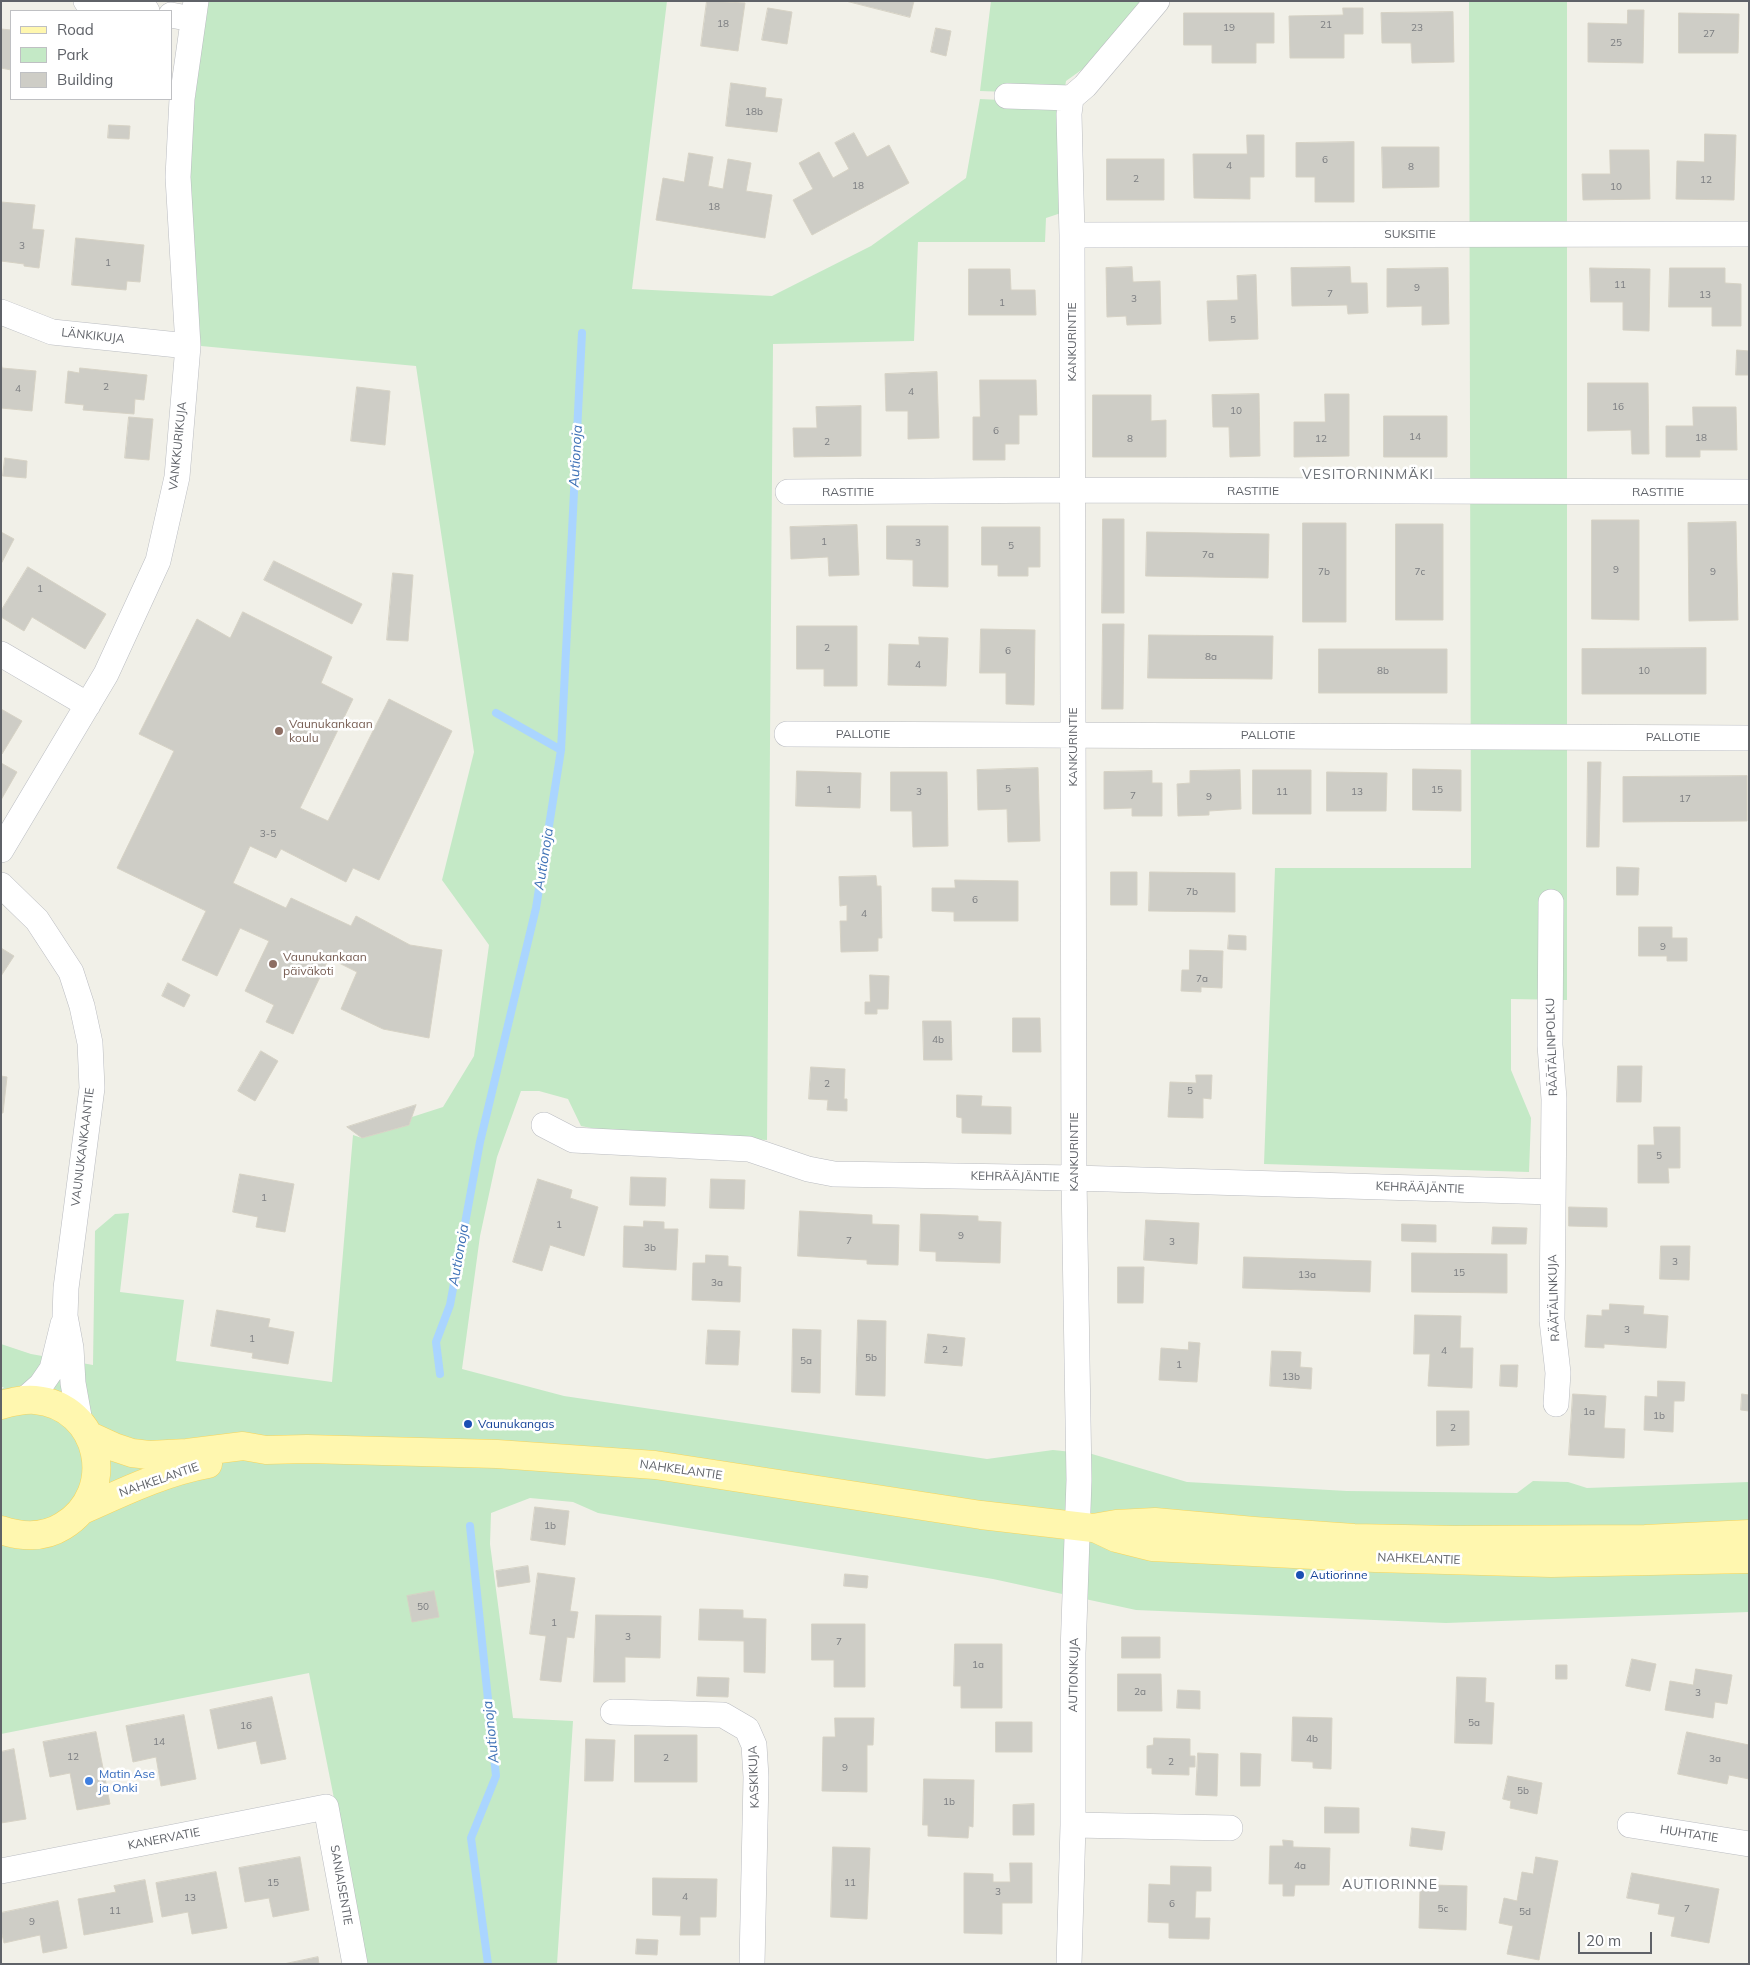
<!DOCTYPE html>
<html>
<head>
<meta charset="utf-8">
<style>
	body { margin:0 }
	#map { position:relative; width:1750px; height:1965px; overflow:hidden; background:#f1f0e8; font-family:Mulish,sans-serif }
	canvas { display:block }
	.frame { position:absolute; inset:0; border:2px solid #5f6268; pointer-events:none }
	.legend { position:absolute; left:10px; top:10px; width:162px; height:90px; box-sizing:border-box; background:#fff; border:1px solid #bfc0c3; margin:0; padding:6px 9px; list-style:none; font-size:15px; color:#5f6268 }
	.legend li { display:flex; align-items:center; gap:10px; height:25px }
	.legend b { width:25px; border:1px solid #bfc0c3 }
	.scale { position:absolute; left:1578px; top:1932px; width:74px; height:22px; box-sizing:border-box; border:2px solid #5f6268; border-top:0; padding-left:6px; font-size:15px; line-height:18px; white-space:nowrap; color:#5f6268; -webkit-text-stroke:4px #fff; paint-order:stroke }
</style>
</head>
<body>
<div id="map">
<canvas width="1750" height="1965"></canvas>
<div class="frame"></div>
<ul class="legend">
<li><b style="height:6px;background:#fff7af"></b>Road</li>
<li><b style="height:14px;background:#c4e9c6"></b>Park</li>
<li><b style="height:14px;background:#cecdc6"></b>Building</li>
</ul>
<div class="scale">20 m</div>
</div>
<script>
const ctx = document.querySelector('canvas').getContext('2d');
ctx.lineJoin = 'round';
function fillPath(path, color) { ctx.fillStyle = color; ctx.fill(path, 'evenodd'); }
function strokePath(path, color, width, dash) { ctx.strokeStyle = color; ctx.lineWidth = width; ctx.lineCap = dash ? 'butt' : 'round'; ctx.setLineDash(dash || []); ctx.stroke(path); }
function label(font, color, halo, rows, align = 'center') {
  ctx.font = font + ' Mulish,sans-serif'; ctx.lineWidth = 5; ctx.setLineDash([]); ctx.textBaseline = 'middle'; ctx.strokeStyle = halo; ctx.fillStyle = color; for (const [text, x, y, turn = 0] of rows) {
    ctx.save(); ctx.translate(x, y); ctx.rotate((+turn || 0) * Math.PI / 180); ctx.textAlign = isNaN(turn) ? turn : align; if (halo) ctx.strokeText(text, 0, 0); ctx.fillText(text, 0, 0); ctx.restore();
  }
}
const green = new Path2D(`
	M206 1H667L632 289 772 296 871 246 966 178 980 99 1063 103 1061 213 1046 218 1045 242H918L914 341 773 344 767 1140 612 1132 581 1126 568 1099 539 1091H521L497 1157 480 1236 462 1369 564 1396 987 1459 1053 1450 1092 1454 1187 1482 1347 1491 1517 1493 1533 1481 1568 1482 1587 1488 1749 1482V1612L1446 1623 1136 1610 993 1579 598 1513 573 1502 530 1498 491 1513 490 1544 513 1718 573 1721 557 1964H367L309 1673 1 1734V1390L4 1387H1V1344L31 1354 93 1365 95 1231 115 1214 129 1213 120 1292 184 1300 176 1361 332 1382 353 1135 362 1138 409 1125 412 1117 443 1107 474 1056 489 945 442 880 474 752 416 366 201 346 188 226V158Z
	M991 1H1144L1087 66 1066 81 1064 94 980 91Z
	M1469 1H1567V1000L1511 999V1070L1531 1118 1529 1172 1264 1164 1275 868H1471Z`);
const stream = new Path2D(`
	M496 713 561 750
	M440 1374 436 1342 450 1305 480 1142 536 908 561 750 582 333
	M470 1526 496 1776 471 1838 488 1964`);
const building = new Path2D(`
	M707 1 745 3 738 51 701 46Z
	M846 1H914L910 17Z
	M768 8 792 12 787 44 762 40Z
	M1343 8H1363V34H1344V58H1290L1289 16 1343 15Z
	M1628 10H1644L1643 63 1588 62V23L1627 24Z
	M1453 12 1454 62 1412 63 1411 43H1382L1381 13Z
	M1184 13H1274V43H1256V63H1212V45H1184Z
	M1679 13 1739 14 1738 53H1679Z
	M936 28 951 31 946 56 931 52Z
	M1 29 11 30V70L1 68Z
	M731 83 766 88 765 97 782 99 777 132 726 126Z
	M109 125 130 126 129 139 108 138Z
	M854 133 867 157 889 145 909 183 812 235 793 200 813 189 799 163 819 152 833 178 849 169 835 143Z
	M1705 134 1736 135 1734 200 1676 199 1677 161 1704 162Z
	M1247 135H1264V177H1250V199L1194 198 1193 154H1247Z
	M1354 142V202H1315V177H1296V143Z
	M1382 147H1439V187L1383 188Z
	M1610 150H1649L1650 199 1583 200 1582 174H1610Z
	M689 153 713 157 708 186 723 189 728 159 751 163 746 191 772 195 765 238 656 220 663 178 684 182Z
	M1107 159H1164V200H1107Z
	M1 202 35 205 32 229 44 230 39 268 24 266V264L1 261Z
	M76 238 144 245 140 282 127 281 126 290 72 285Z
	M1132 267 1133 282 1160 281 1161 324 1127 325 1126 316 1107 317 1106 268Z
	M1350 267 1351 283H1367L1368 313 1348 314 1347 305 1292 306 1291 268Z
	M1448 268 1449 324 1422 325V306L1387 307V269Z
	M1590 268 1650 269 1649 331 1623 330V302H1591Z
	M1670 268H1725V283L1741 284V326H1712V307H1669Z
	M969 269H1010L1011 290H1035L1036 315H969Z
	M1256 275 1258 339 1209 341 1207 301 1238 300 1237 276Z
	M1737 350 1749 351V375H1736Z
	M1 362 2 368 36 371 32 411 1 408Z
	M80 368 147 375 144 400 135 399 134 414 83 410 84 405 65 403 68 371 79 373Z
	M937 372 939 438 908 439V411H886L885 374Z
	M980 380H1036L1037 415H1019V444H1005V460H973V417H980Z
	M1588 383H1648L1649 454H1632L1631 430 1588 431Z
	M357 387 390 391 385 445 351 441Z
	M1259 394 1260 456 1230 457 1229 427H1213L1212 395Z
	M1325 394H1349V456L1294 457V422H1325Z
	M1093 395H1151V421L1166 420V457H1093Z
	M861 406V456L794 457 793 428H817L816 407Z
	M1693 407H1736L1737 450H1700V457H1666V426H1693Z
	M1384 416H1447V457H1384Z
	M129 417 153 419 149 460 125 458Z
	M5 458 27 461 26 478 3 476Z
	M1103 519H1124V613H1102Z
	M1592 520H1639V620L1592 619Z
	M1736 522 1738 620 1689 621 1688 523Z
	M1303 523H1346V622H1303Z
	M1396 524H1443V620H1396Z
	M857 525 859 575 829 576 828 557 791 559 790 527Z
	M887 526H948V587L913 586V560L887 559Z
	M982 527H1040V567H1028V576H998V565H982Z
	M1 532 14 539 1 564Z
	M1147 532 1269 534 1268 578 1146 576Z
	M274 561 362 604 352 624 264 580Z
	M28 567 106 614 85 649 32 617 24 631 1 617V611Z
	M393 573 413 575 408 641 387 640Z
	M243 612 332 657 321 683 353 699 300 808 328 821 389 699 452 731 379 880 353 868 346 882 281 849 276 858 250 846 233 883 286 908 291 898 351 926 356 916 410 945 442 950 429 1038 383 1029 341 1009 357 972 329 958 293 1034 266 1022 274 1005 245 991 269 941 240 928 217 976 182 960 206 911 117 868 174 751 139 734 197 619 230 638Z
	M1103 624H1124L1123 709H1102Z
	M797 626H857V686H824V669H797Z
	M981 629 1035 630 1034 705 1006 704V673H980Z
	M1149 635 1273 636 1272 679 1148 678Z
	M919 637 948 638 946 686 888 685 889 644 919 645Z
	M1706 648V694H1582V649Z
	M1319 649H1447V693H1319Z
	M1 709 22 721 2 754 1 753Z
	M1588 762H1601L1599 847H1587Z
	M1 763 17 772 1 800Z
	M1038 768 1040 841 1008 842 1007 809 978 810 977 770Z
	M1413 769 1461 770V811L1413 810Z
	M1240 770 1241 809 1209 811V815L1178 816 1177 784 1190 783V771Z
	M1253 770H1311V814H1253Z
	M797 771 861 773 860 808 796 806Z
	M1152 771V783H1162V816H1132V808L1104 809V772Z
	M891 772H947L948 846 913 847 912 811H891Z
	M1327 772 1387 773 1386 811H1327Z
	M1747 776V821L1623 822V777Z
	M1617 867 1639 868 1638 895H1617Z
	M1111 872H1137V905H1111Z
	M1150 872 1235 873V912L1149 911Z
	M876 876 877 886H881L882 938H878V951L841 952 840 921H847V905L840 906 839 877Z
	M955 880 1018 881V921H954V912L932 911V888H955Z
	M1639 927H1672V938H1687V961H1667V956H1639Z
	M1229 935 1246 936V950L1228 949Z
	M1 948 14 956 1 976Z
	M1190 950 1223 951 1222 988 1201 987V992L1181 991 1182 970H1189Z
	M870 975 889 976 888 1009H877V1014H865V1002H870Z
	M168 983 190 995 184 1007 162 996Z
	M1013 1018H1040L1041 1052H1013Z
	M923 1021H951L952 1060H924Z
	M261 1051 278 1061 255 1101 238 1091Z
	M1618 1066H1642L1641 1102H1617Z
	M811 1067 845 1069 844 1099H847V1111L827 1110 828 1100 809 1099Z
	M1196 1075H1212L1211 1099 1203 1098V1118L1168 1117 1170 1082 1196 1083Z
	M1 1076 7 1077 3 1113H1Z
	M957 1095 982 1096 981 1106 1011 1107V1134L962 1133V1118L957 1117Z
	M416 1105 409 1125 362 1138 347 1127Z
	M1654 1127H1680V1168H1668L1669 1183H1638V1145H1654Z
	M240 1174 294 1184 285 1232 256 1227 258 1217 233 1212Z
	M631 1177 666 1178 665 1206 630 1205Z
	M538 1179 572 1190 570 1198 598 1207 584 1256 550 1245 542 1271 513 1262Z
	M711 1179 745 1180 744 1209 710 1208Z
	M1569 1207 1607 1208V1227L1569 1226Z
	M800 1211 872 1215V1224L899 1225 898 1265 867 1264V1260L798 1256Z
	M921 1214 978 1216V1221L1001 1222 1000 1263 936 1261V1252L920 1251Z
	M1146 1220 1199 1223 1197 1264 1144 1260Z
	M644 1221 664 1222V1229H678L676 1270 623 1267 624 1226 643 1227Z
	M1402 1224 1436 1225V1242L1402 1241Z
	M1493 1227 1527 1228 1526 1244H1492Z
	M1661 1246H1690L1689 1280 1660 1279Z
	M1412 1253 1507 1254V1293L1412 1292Z
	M706 1255 728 1256V1266L741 1267 740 1302 692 1300 693 1263H705Z
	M1244 1257 1371 1261 1370 1292 1243 1288Z
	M1118 1267H1144L1143 1303H1118Z
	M1610 1304 1644 1306 1643 1314 1668 1316 1666 1348 1604 1344V1348L1585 1347 1587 1315 1602 1316V1310H1609Z
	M217 1310 270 1319 268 1327 294 1332 288 1364 252 1358 253 1353 211 1346Z
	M1415 1315 1461 1316 1460 1348H1473L1472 1388 1428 1386 1430 1354H1414Z
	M858 1320 886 1321 885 1396 856 1395Z
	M793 1329 821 1330 820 1393 792 1392Z
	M708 1330 740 1331 738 1365 706 1364Z
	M928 1334 965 1338 962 1366 925 1363Z
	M1189 1342 1200 1343 1197 1382 1159 1380 1161 1348 1188 1350Z
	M1272 1351 1301 1352 1300 1367 1312 1368 1311 1389 1270 1386Z
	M1501 1365H1518L1517 1387 1500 1386Z
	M1658 1381 1685 1382 1684 1401H1674L1673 1432 1644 1430 1645 1396 1657 1397Z
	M1573 1394 1606 1396 1604 1428 1625 1429 1624 1458 1569 1455Z
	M1742 1394 1749 1395V1411L1741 1410Z
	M1437 1411H1469V1445L1437 1446Z
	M535 1507 569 1511 565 1545 531 1540Z
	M528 1566 530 1582 498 1587 496 1571Z
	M538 1573 575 1578 570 1611 578 1612 574 1638 567 1637 561 1682 540 1680 546 1636 530 1634Z
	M845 1574 868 1576 867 1588 844 1586Z
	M434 1591 439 1617 412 1622 407 1596Z
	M700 1609 743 1610V1618L766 1619 765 1673 744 1672V1641L699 1640Z
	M596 1615 661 1616 660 1658 625 1657V1682H594Z
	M812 1624H865V1687H834V1660H812Z
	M1122 1637H1160V1658H1122Z
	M955 1644H1002V1708H961V1686H954Z
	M1632 1659 1656 1664 1650 1691 1626 1686Z
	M1556 1665H1567V1679H1556Z
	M1696 1669 1732 1675 1727 1704 1715 1702 1713 1718 1665 1710 1670 1681 1693 1685Z
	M1118 1674H1161L1162 1711H1118Z
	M698 1677 729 1678 728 1697 697 1696Z
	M1457 1677 1486 1678 1485 1702 1494 1703 1492 1744 1455 1743Z
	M1178 1690 1200 1691V1709L1177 1708Z
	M272 1697 286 1759 261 1764 256 1741 218 1749 210 1710Z
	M184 1715 196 1779 161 1786 156 1757 133 1762 126 1726Z
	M1293 1717 1332 1718 1331 1769 1313 1768V1762L1292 1761Z
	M835 1718H874L873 1745H867V1792L822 1791 823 1737H835Z
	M996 1722H1032V1752H996Z
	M96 1732 110 1804 77 1810 70 1773 50 1777 43 1742Z
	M1687 1732 1749 1745V1779L1729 1775 1727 1784 1678 1774Z
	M635 1735H697V1782H635Z
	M1154 1738 1190 1739V1756H1195V1767H1189V1775L1152 1774V1768H1147V1746L1153 1745Z
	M586 1739 615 1740 613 1781H585Z
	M14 1749 26 1819 1 1823V1752Z
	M1198 1753 1218 1754 1217 1796 1196 1795Z
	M1241 1753 1261 1754 1260 1786H1241Z
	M1508 1776 1542 1783 1537 1814 1510 1808 1511 1801 1503 1799Z
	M924 1779 974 1780 973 1827 969 1826 968 1838 928 1836V1825H923Z
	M1034 1804V1835H1013V1805Z
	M1325 1807 1359 1808V1833H1325Z
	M1412 1828 1445 1832 1442 1850 1410 1846Z
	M1283 1840 1293 1841V1847L1330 1848 1329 1885H1295L1294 1896H1283V1884H1269L1270 1846H1283Z
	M833 1847 870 1848 867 1919 831 1917Z
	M300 1857 309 1910 273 1917 269 1898 245 1902 239 1868Z
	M1536 1857 1558 1861 1539 1960 1507 1954 1513 1926 1499 1923 1504 1898 1517 1901 1522 1872 1533 1874Z
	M1010 1863H1032V1903H1002V1934L964 1933V1873L993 1874V1882H1010Z
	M1171 1866 1211 1867V1891H1196L1195 1918H1210L1209 1939 1169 1938V1923L1148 1922 1149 1884 1170 1885Z
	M216 1872 227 1928 192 1934 188 1912 162 1917 156 1883Z
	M1632 1873 1719 1889 1709 1943 1671 1936 1675 1917 1658 1914 1660 1904 1627 1898Z
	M653 1878 717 1879 716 1917H700V1935H680L681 1916 653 1915Z
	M145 1880 153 1922 84 1935 78 1899 116 1892 114 1886Z
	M1434 1885 1467 1886 1466 1930 1419 1928 1420 1890H1434Z
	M58 1901 67 1948 43 1953 40 1935 4 1943 1 1930V1913Z
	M637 1939 658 1940 657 1955 636 1954Z
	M318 1957 319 1964H284Z`);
const minor = new Path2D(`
	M86 1 147 11
	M171 15 192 19
	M1007 96 1071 98
	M1072 235 1749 234
	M1 312 52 332 188 346
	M788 492 1073 490 1749 492
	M1 654 88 705
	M787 734 1749 738
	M1 850 106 674 158 561 177 477 188 346 178 177 182 99 196 1
	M1 885 37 920 71 972 82 1006 90 1043 92 1088 66 1288 65 1316 71 1348 73 1383 80 1422
	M1551 902 1550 1045 1554 1099 1552 1320 1558 1373 1556 1404
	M544 1125 573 1140 749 1149 808 1169 834 1174 1074 1178 1553 1192
	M24 1400 41 1385 52 1369 63 1324
	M613 1712 723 1715 747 1729 754 1745 756 1777 752 1964
	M1073 1825 1230 1828
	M1630 1825 1749 1844
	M1 1871 326 1807 355 1964
	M1069 1964 1073 1825V1653L1079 1480 1074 1178 1072 235 1069 114 1071 98 1085 86 1157 1`);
const major = new Path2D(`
	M1 1405C12 1402 23 1399 35 1400 101 1406 119 1492 63 1526 44 1538 22 1537 1 1530
	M90 1436 114 1447 132 1453 149 1455 187 1453 243 1446 266 1450 307 1449 497 1454 655 1465 981 1515 1093 1528 1116 1524 1155 1522 1254 1531 1354 1538 1454 1540 1645 1539 1749 1534
	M83 1510C123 1492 164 1472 208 1464
	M1097 1529 1116 1538 1152 1547 1375 1558 1551 1563 1749 1559`);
const markers = [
	[279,731,5,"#8d6e63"],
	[273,964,5,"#8d6e63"],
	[468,1424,5,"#1a4fb4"],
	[1300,1575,5,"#1a4fb4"],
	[89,1781,5,"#3f7fe0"]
];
const numberNames = [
	["18",723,24],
	["21",1326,25],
	["19",1229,28],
	["23",1417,28],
	["27",1709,34],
	["25",1616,43],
	["18b",754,112],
	["6",1325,160],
	["4",1229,166],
	["8",1411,167],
	["2",1136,179],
	["12",1706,180],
	["18",858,186],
	["10",1616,187],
	["18",714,207],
	["3",22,246],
	["1",108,263],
	["11",1620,285],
	["9",1417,288],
	["7",1330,294],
	["13",1705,295],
	["3",1134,299],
	["1",1002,303],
	["5",1233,320],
	["2",106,387],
	["4",18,389],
	["4",911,392],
	["16",1618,407],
	["10",1236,411],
	["6",996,431],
	["14",1415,437],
	["18",1701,438],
	["8",1130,439],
	["12",1321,439],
	["2",827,442],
	["1",824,542],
	["3",918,543],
	["5",1011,546],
	["7a",1208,555],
	["9",1616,570],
	["7b",1324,572],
	["7c",1420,572],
	["9",1713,572],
	["1",40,589],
	["2",827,648],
	["6",1008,651],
	["8a",1211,657],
	["4",918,665],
	["8b",1383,671],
	["10",1644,671],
	["5",1008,789],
	["1",829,790],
	["15",1437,790],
	["3",919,792],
	["11",1282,792],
	["13",1357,792],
	["7",1133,796],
	["9",1209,797],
	["17",1685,799],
	["3-5",268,834],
	["7b",1192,892],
	["6",975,900],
	["4",864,914],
	["9",1663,947],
	["7a",1202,979],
	["4b",938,1040],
	["2",827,1084],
	["5",1190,1091],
	["5",1659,1156],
	["1",264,1198],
	["1",559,1225],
	["9",961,1236],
	["7",849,1241],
	["3",1172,1242],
	["3b",650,1248],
	["3",1675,1262],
	["15",1459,1273],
	["13a",1307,1275],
	["3a",717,1283],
	["3",1627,1330],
	["1",252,1339],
	["2",945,1350],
	["4",1444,1351],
	["5b",871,1358],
	["5a",806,1361],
	["1",1179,1365],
	["13b",1291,1377],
	["1a",1589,1412],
	["1b",1659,1416],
	["2",1453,1428],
	["1b",550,1526],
	["50",423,1607],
	["1",554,1623],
	["3",628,1637],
	["7",839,1642],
	["1a",978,1665],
	["2a",1140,1692],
	["3",1698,1693],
	["5a",1474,1723],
	["16",246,1726],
	["4b",1312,1739],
	["14",159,1742],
	["12",73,1757],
	["2",666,1758],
	["3a",1715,1759],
	["2",1171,1762],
	["9",845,1768],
	["5b",1523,1791],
	["1b",949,1802],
	["4a",1300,1866],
	["15",273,1883],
	["11",850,1883],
	["3",998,1892],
	["4",685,1897],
	["13",190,1898],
	["6",1172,1904],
	["5c",1443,1909],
	["7",1687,1909],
	["11",115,1911],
	["5d",1525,1912],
	["9",32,1922]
];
const streetNames = [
	["SUKSITIE",1410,234],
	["LÄNKIKUJA",93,336,6],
	["KANKURINTIE",1072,342,-90],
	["VANKKURIKUJA",178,446,-84],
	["RASTITIE",1253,491],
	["RASTITIE",848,492],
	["RASTITIE",1658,492],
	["PALLOTIE",863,734],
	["PALLOTIE",1268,735],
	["PALLOTIE",1673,737],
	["KANKURINTIE",1073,747,-90],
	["RÄÄTÄLINPOLKU",1552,1047,-92],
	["VAUNUKANKAANTIE",83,1147,-83],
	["KANKURINTIE",1074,1152,-90],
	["KEHRÄÄJÄNTIE",1015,1177,1],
	["KEHRÄÄJÄNTIE",1420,1188,2],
	["RÄÄTÄLINKUJA",1554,1298,-92],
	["NAHKELANTIE",681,1470,8],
	["NAHKELANTIE",159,1480,-19],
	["NAHKELANTIE",1419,1559,2],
	["AUTIONKUJA",1074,1675,-89],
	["KASKIKUJA",754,1777,-92],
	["HUHTATIE",1689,1834,9],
	["KANERVATIE",164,1839,-11],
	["SANIAISENTIE",341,1885,80]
];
const educationNames = [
	["Vaunukankaan",289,724],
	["koulu",289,738],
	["Vaunukankaan",283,957],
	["päiväkoti",283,971]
];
const transitNames = [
	["Vaunukangas",478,1424],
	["Autiorinne",1310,1575]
];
const shopNames = [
	["Matin Ase",99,1774],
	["ja Onki",99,1788]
];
const waterNames = [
	["Autionoja",576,456,-87],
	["Autionoja",544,859,-81],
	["Autionoja",459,1255,-80],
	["Autionoja",491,1732,-96]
];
const neighbourhoodNames = [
	["VESITORNINMÄKI",1368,475],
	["AUTIORINNE",1390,1885]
];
fillPath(green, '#c4e9c6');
strokePath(stream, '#aad5ff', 8);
fillPath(building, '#cecdc6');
strokePath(building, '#d6d2c5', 1);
strokePath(minor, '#babcc1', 26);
strokePath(major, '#f7d55b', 29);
strokePath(minor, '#fff', 25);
strokePath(major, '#fff7af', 28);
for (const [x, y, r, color] of markers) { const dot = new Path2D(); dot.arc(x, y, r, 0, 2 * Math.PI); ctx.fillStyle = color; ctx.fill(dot); strokePath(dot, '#fff', 2); }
label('10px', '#7b7d80', null, numberNames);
label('12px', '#5f6268', '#fff', streetNames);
label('12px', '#785e54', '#fff', educationNames, 'left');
label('12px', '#164399', '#fff', transitNames, 'left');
label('12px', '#366cbe', '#fff', shopNames, 'left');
label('italic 14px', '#4073b7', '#fff', waterNames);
ctx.letterSpacing = '1px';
label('14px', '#70747a', '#fff', neighbourhoodNames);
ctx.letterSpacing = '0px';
</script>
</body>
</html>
